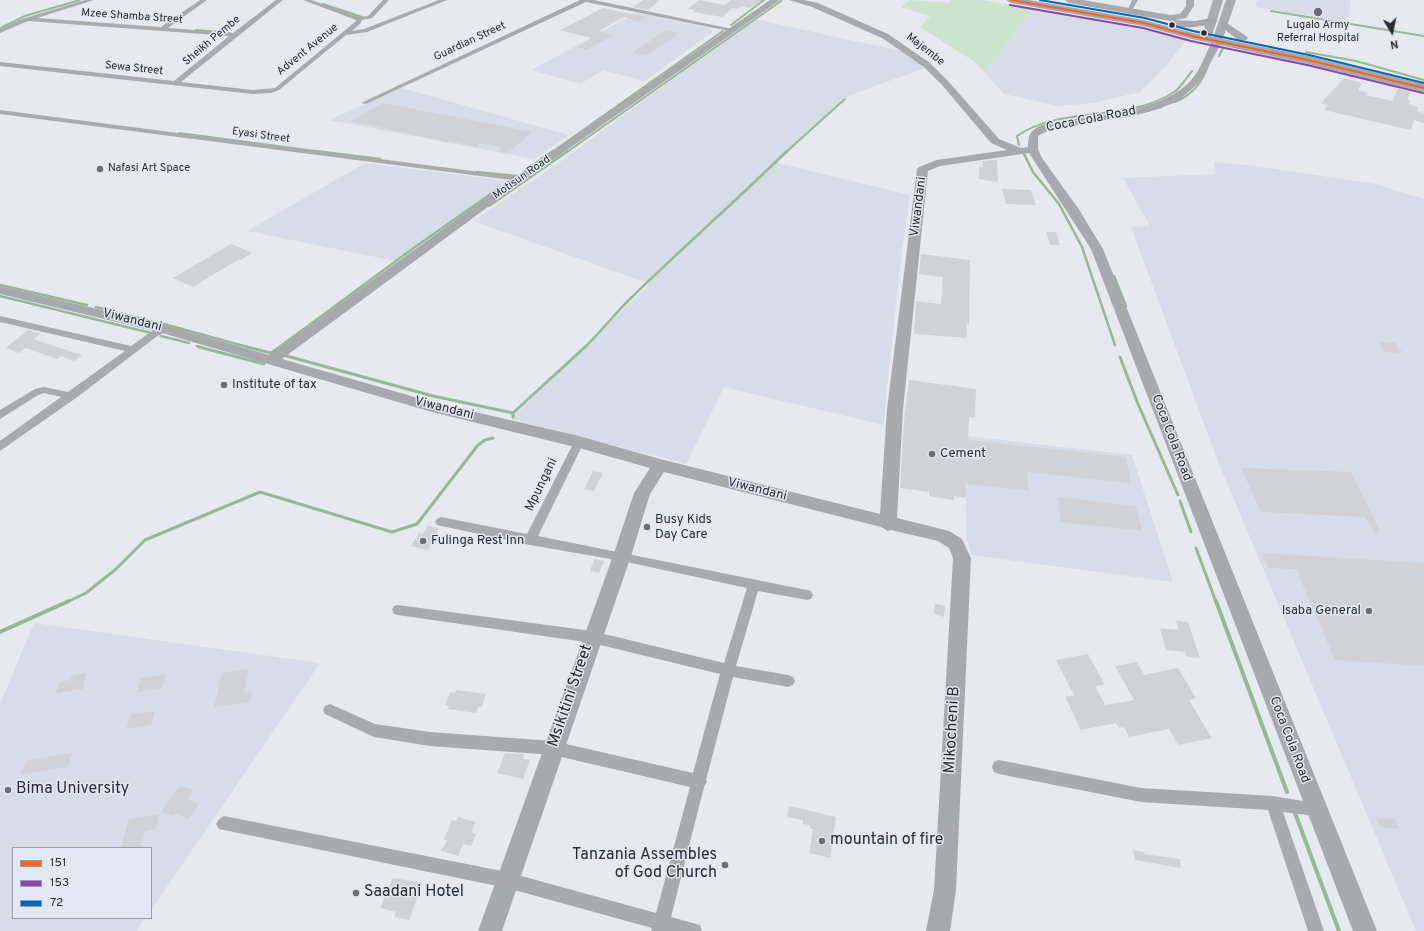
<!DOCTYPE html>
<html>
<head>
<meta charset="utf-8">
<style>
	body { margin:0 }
	#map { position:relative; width:1424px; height:931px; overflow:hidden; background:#e6e9ef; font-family:Overpass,sans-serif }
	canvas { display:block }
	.legend { position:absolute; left:12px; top:847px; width:140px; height:72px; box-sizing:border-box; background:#e2e8f3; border:1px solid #989da5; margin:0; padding:5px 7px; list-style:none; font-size:12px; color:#2a2c31 }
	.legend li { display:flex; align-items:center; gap:8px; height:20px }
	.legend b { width:20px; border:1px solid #989da5 }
	.north { position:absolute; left:1372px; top:12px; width:40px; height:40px; -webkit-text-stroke:3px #e2e8f3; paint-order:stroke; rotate:170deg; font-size:11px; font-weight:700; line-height:16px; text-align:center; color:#2a2c31 }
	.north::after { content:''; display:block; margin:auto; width:14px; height:18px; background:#2a2c31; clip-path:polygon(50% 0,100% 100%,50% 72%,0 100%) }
</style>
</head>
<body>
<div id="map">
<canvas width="1424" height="931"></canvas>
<ul class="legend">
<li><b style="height:5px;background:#f26522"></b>151</li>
<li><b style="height:5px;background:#8e44ad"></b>153</li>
<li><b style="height:5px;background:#0065bd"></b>72</li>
</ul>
<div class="north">N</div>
</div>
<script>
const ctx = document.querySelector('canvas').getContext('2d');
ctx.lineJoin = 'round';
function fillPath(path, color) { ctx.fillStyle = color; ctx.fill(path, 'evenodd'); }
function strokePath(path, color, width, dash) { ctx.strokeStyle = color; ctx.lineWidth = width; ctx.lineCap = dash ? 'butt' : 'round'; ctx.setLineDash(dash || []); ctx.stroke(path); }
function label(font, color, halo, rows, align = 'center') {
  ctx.font = font + ' Overpass,sans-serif'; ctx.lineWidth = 3; ctx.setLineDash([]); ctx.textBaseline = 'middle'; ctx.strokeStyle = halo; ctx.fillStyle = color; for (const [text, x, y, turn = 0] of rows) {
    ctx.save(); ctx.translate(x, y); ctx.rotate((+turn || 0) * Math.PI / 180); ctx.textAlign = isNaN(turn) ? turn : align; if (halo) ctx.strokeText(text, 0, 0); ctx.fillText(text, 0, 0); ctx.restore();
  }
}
const built = new Path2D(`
	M1257 0H1351L1349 17 1342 21 1255 7Z
	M1033 9 1188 38 1165 67 1140 92 1093 103 1059 106 1004 94 985 73Z
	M636 13 710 28 713 32 645 81 603 70 580 84 532 70Z
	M754 19 905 52 925 68 850 95 777 163 910 195 902 250 883 425 724 387 686 464 511 419 650 284 473 221 567 157Z
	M402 88 569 135 534 159 329 120Z
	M1214 162 1255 166 1375 184 1424 199V931H1416L1219 464 1131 227 1150 226 1123 178 1216 174Z
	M365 163 510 181 396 261 247 231Z
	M967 436 1132 455 1173 582 971 555 966 536Z
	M34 623 320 663 151 910V848H13V918H145L136 931H0V704Z`);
const green = new Path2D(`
	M910 0 950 3 952 0H981L1033 9 985 73 975 62 920 27 930 16 900 7Z`);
const streamFar3 = new Path2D(`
	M323 4 362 17
	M1271 11 1424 36
	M731 25 764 0
	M0 28 25 16 80 0
	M196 30 230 33
	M1306 52 1356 61 1424 80
	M1219 56 1223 48
	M1175 102C1192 95 1203 82 1208 65
	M1107 119 1129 116 1162 107
	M179 133 323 152
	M1019 145 1017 136C1061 105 1128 123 1174 92 1182 87 1186 78 1192 71
	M552 152 723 31
	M567 152 781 1
	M786 152 845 99`);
const streamFar2 = new Path2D(`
	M315 151 380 159
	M1024 154 1033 172 1059 204 1082 247 1115 345
	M527 169 553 151
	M477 172 517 176
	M489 206 568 151
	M1114 276 1126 306
	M0 285 87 305
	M0 296 151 333
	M96 307 154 322
	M164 324 251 348
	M161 336 189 343
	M197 346 203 348
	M278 348 415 247 495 191
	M584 348C601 332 615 313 632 297 683 247 737 200 787 151`);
const streamFar1 = new Path2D(`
	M199 347 264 364
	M247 347 271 353 280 347
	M283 355 433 396 513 413
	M1120 357 1138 404 1178 495
	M513 417V413L585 347
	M1180 501 1191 532
	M1196 548 1216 602
	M67 602 86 593 116 569 145 540 260 492 392 532 417 524 478 445 485 440 493 438`);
const stream = new Path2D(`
	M1216 601 1287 792
	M0 632 69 601
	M1295 813 1339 931`);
const building = new Path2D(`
	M643 0H660L648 10 633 7Z
	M699 0 725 5 731 0H762L750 8 741 6 738 9 733 8 722 17 693 12 695 10 688 9Z
	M603 8 648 17 638 22 624 17 616 21 599 31 613 35 587 50 577 47 592 38 560 30Z
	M666 30 680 33 645 56 632 53Z
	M1344 78 1362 83 1358 90 1368 93 1366 95 1392 101 1398 89 1411 92 1407 99 1410 100 1409 105 1418 107 1417 111 1424 113V123L1414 120 1411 130 1324 110 1328 105 1321 103Z
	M383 103 517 129 532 132 508 153 498 151 501 147 480 143 476 147 449 141 447 142 350 121Z
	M992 160H997L998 182 979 179V167H983L982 161Z
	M1002 189 1031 190 1036 205 1006 204Z
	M1046 232H1056L1060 245H1050Z
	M231 244 252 253 241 260 239 259 193 287 173 278Z
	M921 254 970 260 969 324 966 325 967 338 914 334 916 301 941 304 943 277 919 274Z
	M28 330 41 334 33 339 82 355 74 361 61 356 57 359 26 348 19 353 6 348Z
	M1378 342H1394L1403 353 1386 352Z
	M909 380 976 389 975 418 969 417 968 440 1126 457 1131 483 1027 472 1029 491 966 484V498L954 496V500L929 496V492L900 488 904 421Z
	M1241 468 1351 472 1380 531 1375 534 1365 517 1261 512Z
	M593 471 603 473 594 491 584 489Z
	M1058 497 1136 506 1142 531 1061 522Z
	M428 526 439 528 428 550 411 546 419 533 423 534Z
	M1262 553 1424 563V666L1335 660 1296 569 1268 568Z
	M594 559 604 561 599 573 590 571Z
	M935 604 945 606 944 617 934 614Z
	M1176 621 1188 622 1200 658 1187 657 1185 652 1166 650 1160 628 1179 630Z
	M1088 654 1105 685 1095 686 1105 705 1134 700 1115 666 1137 662 1144 675 1178 668 1196 698 1189 700 1212 738 1178 745 1169 729 1129 737 1124 727 1119 728 1116 723 1081 730 1065 697 1074 695 1056 660Z
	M249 669 244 693 252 692 250 702 214 707 222 673Z
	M86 673 83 689 56 693 60 682 70 680 72 676Z
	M166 674 162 688 137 692 141 678Z
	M456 690 486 694 482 707H478L476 713 448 709 449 706 445 705 450 692 455 693Z
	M155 711 151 725 126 729 131 714Z
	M72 753 68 767 21 774 26 761Z
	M505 753 524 754 523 759 530 760 523 779 497 773Z
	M180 786 193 790 187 799 199 805 188 819 176 813 174 816 161 812Z
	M789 806 836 817 830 858 809 853 813 829 810 828V825L803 824V820L787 817Z
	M159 814 156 829 145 831 140 848H121L129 819Z
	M458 817 476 822 471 832 476 834 471 846 463 844 458 856 441 851 447 840H444L452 820 456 821Z
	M1376 818 1395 819 1399 829 1380 827Z
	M1133 850 1144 852V854L1180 859 1181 868 1135 860Z
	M393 878 423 883 409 920 394 917 396 912 380 908Z`);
const street = new Path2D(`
	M85 0H94L37 18 161 27 200 0H207L168 28 233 33 276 0H283L181 82 253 90 275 88 355 22 356 20 303 0H311L359 17 368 16 383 0H389L372 18 362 20 360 24 352 31 364 29 439 0H447L367 32 346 35 279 90 271 93 253 94 0 66V62L174 81 229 36 28 21 0 33V29L22 19Z
	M580 0H594L737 30 734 32 586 2 366 104 361 103Z
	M1132 0H1138L1131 12H1127Z
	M0 110 519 177 523 179 519 181 0 114Z
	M0 316 131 346C142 339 152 329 165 326L170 329 156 337 76 398 0 451V441L61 397 44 393 38 395 0 419V410L35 389 44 387 68 392 125 351 0 322Z
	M579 438 584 442 538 536 807 590 811 591 813 595 811 599 807 600 758 591 736 666 788 675 793 677 795 681 793 685 788 687 733 677 706 780 707 782 704 787 671 917 700 925 702 931H651L652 928 507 888 219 829 216 824 219 819 224 816 507 872 656 913 690 787 553 755 430 746 374 737 325 714 323 710 325 706 330 704 375 724 430 732 553 741 693 773 720 674 592 643 398 615 394 614 392 610 394 606 398 605 592 631 724 663 747 588 622 561 530 545 437 525 435 522 437 519 441 517 527 534 574 442Z
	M999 760 1141 788 1273 796 1321 804 1323 809 1321 814 1316 816 1283 812 1324 931H1308L1268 810 1141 802 999 774 994 772 992 767 994 762Z`);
const secondary = new Path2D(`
	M770 0H780L523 181 282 359 432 402 579 436 660 459 880 514 887 409 917 169 919 167 937 160 1007 150 991 143 942 85 924 67 882 38 812 7 789 0H804L818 3 888 34 930 63 948 81 999 139 1021 148 1028 147C1028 134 1031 130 1042 125 1089 113 1158 117 1192 79 1201 69 1206 53 1212 41L1217 38 1220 39 1222 41 1201 81 1177 102 1148 112 1049 130 1038 136V149L1042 158 1078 208 1103 249 1377 931H1353L1091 249 1029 153 940 166 928 171 903 409 897 518 949 531 962 539 971 558 956 890 950 931H926L934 890 953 558 949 548 938 541 891 530 888 531 881 527 664 472 650 494 631 556 502 931H478L613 556 634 493 650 468 579 448 432 412 162 333 0 294V286L165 325 269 355 515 177Z
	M1065 0H1083L1170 15 1180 14 1186 6V0H1194V6L1186 18 1170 21 1069 3Z`);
const primary = new Path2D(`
	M1213 0H1223L1211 39 1206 42 1201 39Z
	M1226 0H1236L1222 41 1217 44 1213 43 1212 41Z`);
const highway = new Path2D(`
	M1006 0H1029L1144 20 1193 33 1308 56 1424 84V92L1308 64 1192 39 1143 26 1011 3Z
	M1212 18 1216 19 1217 21 1216 23C1206 26 1176 31 1169 23L1174 20 1195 21Z
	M1224 21 1246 36 1248 38 1246 40H1238L1220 26 1219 24Z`);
const bus1 = new Path2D(`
	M1011 0 1144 23 1192 36 1308 60 1424 88`);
const bus2 = new Path2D(`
	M1010 5 1143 28 1191 41 1307 65 1423 93`);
const bus3 = new Path2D(`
	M1040 0 1145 18 1193 31 1309 55 1424 83`);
const markers = [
	[1318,12,5,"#6c6e74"],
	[1172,25,3.5,"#2a2c31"],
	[1204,33,3.5,"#2a2c31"],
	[100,169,4,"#6c6e74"],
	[224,385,4,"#6c6e74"],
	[932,454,4,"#6c6e74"],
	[647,527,4,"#6c6e74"],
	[423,541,4,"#6c6e74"],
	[1369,611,4,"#6c6e74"],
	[8,790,4,"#6c6e74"],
	[822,841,4,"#6c6e74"],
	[725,865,4,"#6c6e74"],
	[356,893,4,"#6c6e74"]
];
const farStreetnames = [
	["Mzee Shamba Street",132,17,4],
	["Sheikh Pembe",212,41,-40],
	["Guardian Street",470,42,-25],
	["Advent Avenue",308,50,-39],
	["Majembe",925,50,38],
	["Sewa Street",134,69,6],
	["Eyasi Street",261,136,8],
	["Motisun Road",522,178,-35]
];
const farPoinames = [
	["Lugalo Army",1318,26],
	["Referral Hospital",1318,39],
	["Nafasi Art Space",108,169,"left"]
];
const streetNames = [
	["Coca Cola Road",1091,120,-11],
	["Viwandani",919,207,-83],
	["Viwandani",132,321,14],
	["Viwandani",444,409,14],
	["Coca Cola Road",1171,438,69],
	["Mpungani",542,485,-64],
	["Viwandani",757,490,14],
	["Coca Cola Road",1289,740,69]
];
const poiNames = [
	["Institute of tax",232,385],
	["Cement",940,454],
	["Busy Kids",655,520],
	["Day Care",655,535],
	["Fulinga Rest Inn",431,541],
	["Isaba General",1361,611,"right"]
];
const nearStreetnames = [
	["Msikitini Street",571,696,-71],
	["Mikocheni B",953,730,-87]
];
const nearPoinames = [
	["Bima University",16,790],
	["mountain of fire",830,841],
	["Tanzania Assembles",717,856,"right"],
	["of God Church",717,874,"right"],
	["Saadani Hotel",364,893]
];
fillPath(built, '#d6dde8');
fillPath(green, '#cce4cd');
strokePath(streamFar3, '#97b894', 2);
strokePath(streamFar2, '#97b894', 2.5);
strokePath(streamFar1, '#97b894', 3);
strokePath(stream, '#97b894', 4);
fillPath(building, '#d0d2d7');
fillPath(street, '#a9aaad');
fillPath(secondary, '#a8a9ad');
fillPath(primary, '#aaadb0');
fillPath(highway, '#a5a8ac');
strokePath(bus1, '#f26522', 2);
strokePath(bus2, '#8e44ad', 2);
strokePath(bus3, '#0065bd', 2);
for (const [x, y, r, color] of markers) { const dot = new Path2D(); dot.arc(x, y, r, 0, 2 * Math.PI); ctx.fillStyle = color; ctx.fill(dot); strokePath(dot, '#e2e8f3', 1.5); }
label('11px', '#2a2c31', '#e2e8f3', farStreetnames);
label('11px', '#2a2c31', '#e2e8f3', farPoinames);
label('13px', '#2a2c31', '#e2e8f3', streetNames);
label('13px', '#2a2c31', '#e2e8f3', poiNames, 'left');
label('16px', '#2a2c31', '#e2e8f3', nearStreetnames);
label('16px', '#2a2c31', '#e2e8f3', nearPoinames, 'left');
</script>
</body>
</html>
